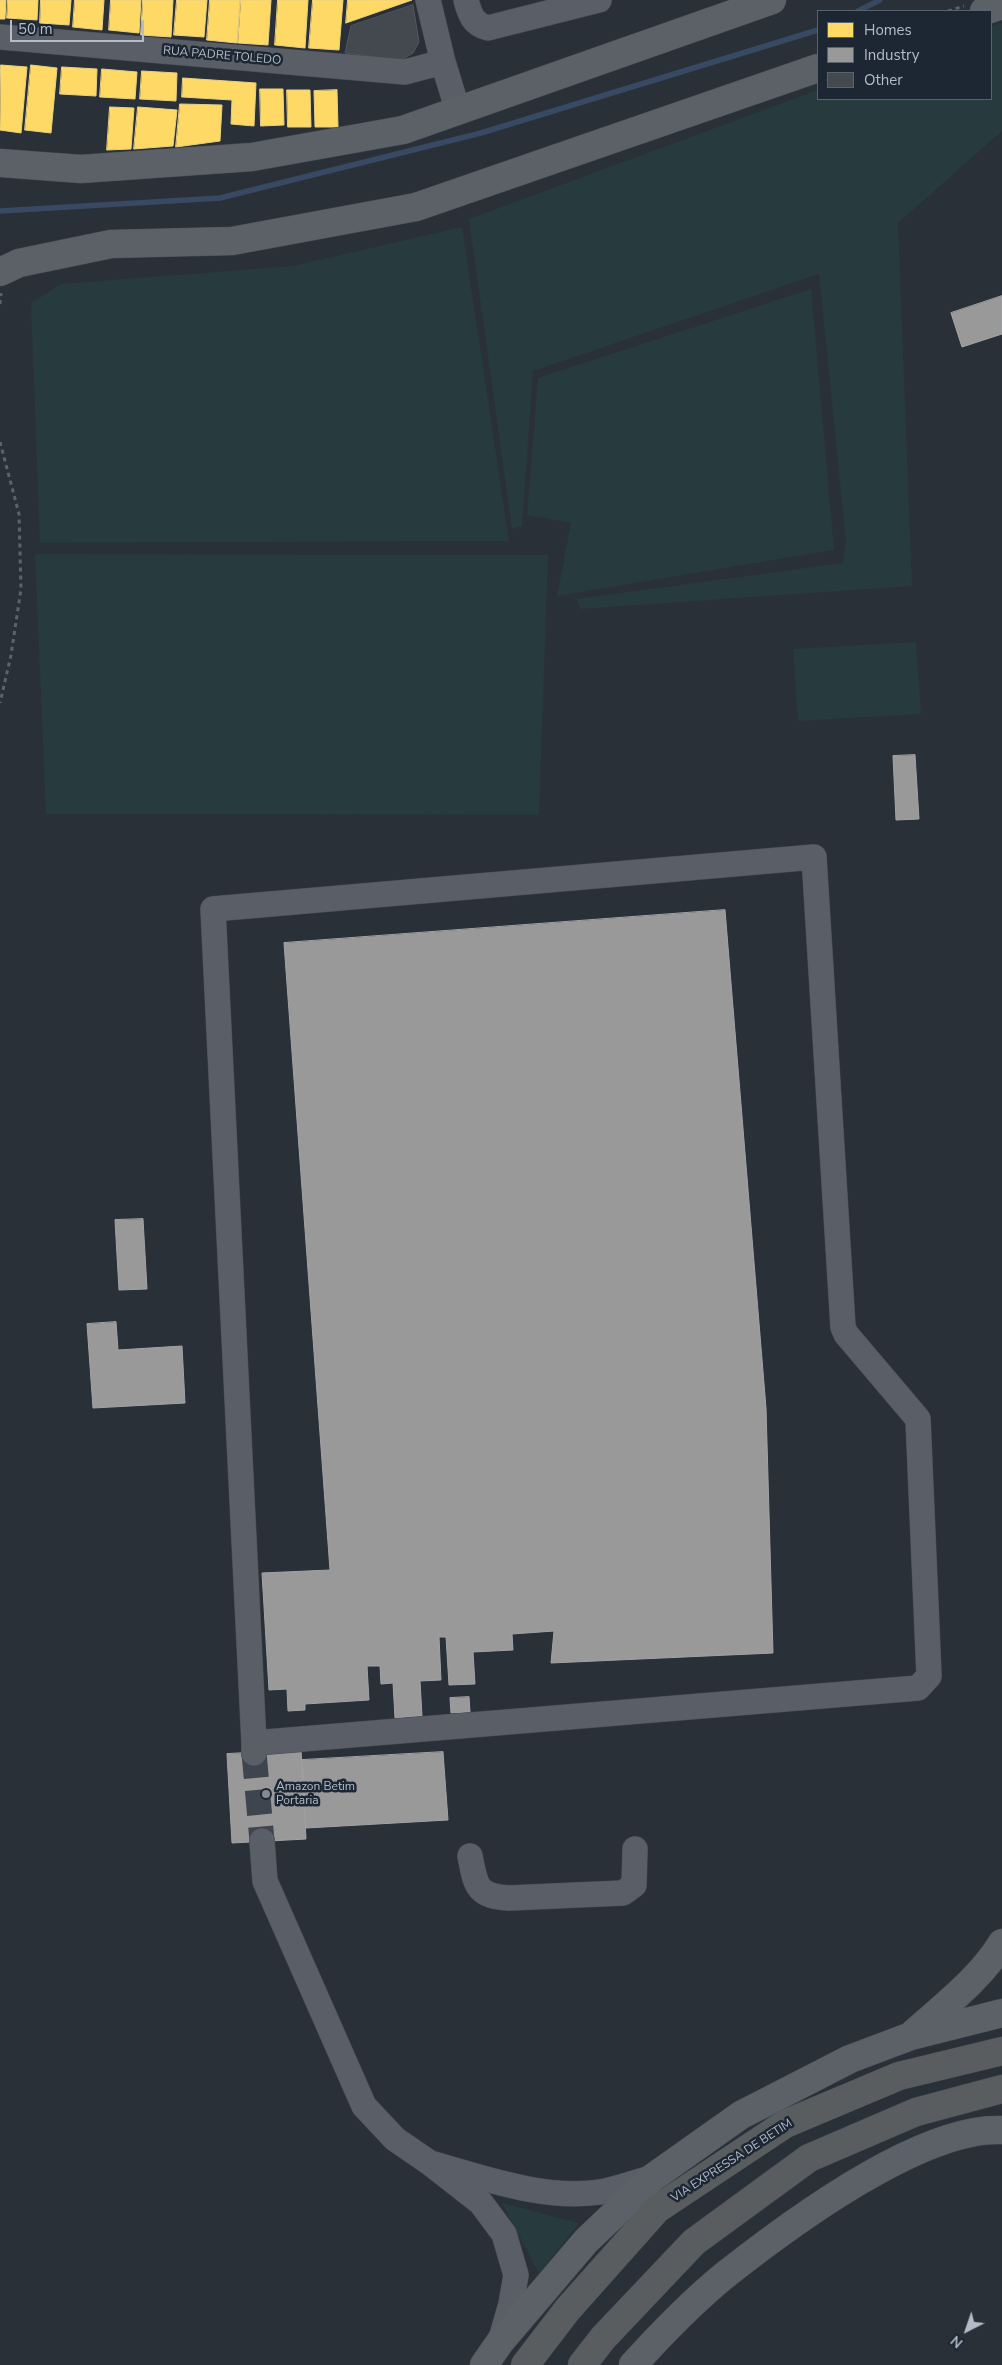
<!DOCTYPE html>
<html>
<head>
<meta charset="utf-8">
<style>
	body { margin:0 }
	#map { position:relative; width:1002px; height:2365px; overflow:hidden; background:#2a3038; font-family:"Nunito Sans",sans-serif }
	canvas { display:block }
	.legend { position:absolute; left:817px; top:10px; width:175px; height:90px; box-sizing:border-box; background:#1d2633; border:1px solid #59626f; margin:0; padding:6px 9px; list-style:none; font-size:15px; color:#b4bcc9 }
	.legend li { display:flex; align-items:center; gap:10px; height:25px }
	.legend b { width:25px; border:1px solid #59626f }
	.north { position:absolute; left:942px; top:2305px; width:50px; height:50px; -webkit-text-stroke:4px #1d2633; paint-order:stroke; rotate:221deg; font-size:14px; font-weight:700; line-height:20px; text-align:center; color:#b4bcc9 }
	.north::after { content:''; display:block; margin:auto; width:18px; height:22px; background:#b4bcc9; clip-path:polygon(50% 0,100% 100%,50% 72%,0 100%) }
	.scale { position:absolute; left:10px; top:20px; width:134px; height:22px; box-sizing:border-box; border:2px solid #b4bcc9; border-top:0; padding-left:6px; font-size:15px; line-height:18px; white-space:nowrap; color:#b4bcc9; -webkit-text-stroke:4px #1d2633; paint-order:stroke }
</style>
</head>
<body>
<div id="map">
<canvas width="1002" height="2365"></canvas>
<ul class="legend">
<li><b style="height:14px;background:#ffd966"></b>Homes</li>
<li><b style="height:14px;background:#999"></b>Industry</li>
<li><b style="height:14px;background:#444950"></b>Other</li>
</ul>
<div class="north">N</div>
<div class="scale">50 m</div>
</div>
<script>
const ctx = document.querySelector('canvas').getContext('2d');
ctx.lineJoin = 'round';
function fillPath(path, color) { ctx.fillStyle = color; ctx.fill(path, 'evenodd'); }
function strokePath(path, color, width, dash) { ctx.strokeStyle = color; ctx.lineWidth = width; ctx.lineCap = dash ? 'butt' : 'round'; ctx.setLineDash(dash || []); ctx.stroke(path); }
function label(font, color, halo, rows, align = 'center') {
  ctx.font = font + ' "Nunito Sans",sans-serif'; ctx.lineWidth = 5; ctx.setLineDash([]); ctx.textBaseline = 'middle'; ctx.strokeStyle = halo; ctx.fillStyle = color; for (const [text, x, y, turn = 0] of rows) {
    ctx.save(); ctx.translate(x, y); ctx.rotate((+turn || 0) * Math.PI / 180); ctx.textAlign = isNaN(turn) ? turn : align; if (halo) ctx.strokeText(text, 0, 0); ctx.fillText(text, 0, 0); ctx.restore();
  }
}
const green = new Path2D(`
	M1002 23V131L898 223 912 586 581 609 576 599 843 563 846 542 819 274 533 371 522 526 512 529 469 219 818 90V99H991V27Z
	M462 227 509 541 40 543 31 303 61 284 293 266Z
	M811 289 834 550 557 596 571 523 527 515 538 378Z
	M35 554 548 555 539 815 46 814Z
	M916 642 921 714 798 721 793 649Z
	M502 2203 579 2223 539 2273Z`);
const homes = new Path2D(`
	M0 0H6L5 19H0Z
	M8 0H38L37 20 7 18Z
	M41 0H71L69 25 40 23Z
	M75 0H104L102 30 73 27Z
	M111 0H141L139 33 109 30Z
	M143 0H173L171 37 141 35Z
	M177 0H207L204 37 174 35Z
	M210 0H240L237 43 207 40Z
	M241 0H271L268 45 238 43Z
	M278 0H308L305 48 275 45Z
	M313 0H343L339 50 309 48Z
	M348 0H412L346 23Z
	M1 65 27 67 21 133 0 130Z
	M31 65 57 68 51 133 25 130Z
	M62 67 97 69 96 96 60 94Z
	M102 69 137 72 135 99 100 97Z
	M142 71 177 73 176 101 140 99Z
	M183 78 256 83 254 126 231 124 232 100 182 97Z
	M260 89H283L284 125 261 126Z
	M287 90H310L311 127H288Z
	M337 90 338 127H315L314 91Z
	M180 104 222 105 220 141 176 147Z
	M110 107 134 108 131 149 107 150Z
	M138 107 177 110 173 146 134 149Z`);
const industry = new Path2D(`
	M1002 296V334L962 347 951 313Z
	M915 755 919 819 896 820 893 756Z
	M725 910 766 1408 773 1653 551 1663 554 1631 512 1634 513 1650 473 1652 475 1684 449 1685 446 1637H439L441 1680 420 1681 422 1716 395 1718 393 1683 381 1684 380 1666H367L369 1700 305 1704V1710L288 1711 287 1689 269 1690 262 1573 330 1570 284 943Z
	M143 1219 147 1289 119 1290 115 1220Z
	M116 1322 118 1350 182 1346 185 1403 93 1408 87 1324Z
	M469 1697 470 1712 451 1713 450 1698Z
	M301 1750 306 1839 232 1843 227 1754Z
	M443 1752 448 1820 306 1828 302 1760Z`);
const stream = new Path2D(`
	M858 11 880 0
	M0 211 220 198 481 133 818 30`);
const building = new Path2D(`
	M413 5 419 42 413 53 401 60 345 53 351 26Z`);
const minorTunnel = new Path2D(`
	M254 1753 262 1841`);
const path = new Path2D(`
	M948 11 964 6
	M0 304 1 293
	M0 442 19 514 21 589 11 655 0 703`);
const minor = new Path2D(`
	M428 0 443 62 458 111
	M466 0C470 15 473 24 488 28L599 0
	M0 37 405 72 443 62
	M254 1743 918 1688 929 1676 918 1419 846 1334 843 1327 814 857 213 909 254 1743V1753
	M262 1841 265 1881 364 2106 395 2139 430 2163
	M470 1856C476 1886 476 1896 509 1898L623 1893 634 1885 635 1849
	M500 2342 511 2304 516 2275 504 2234 481 2203 430 2163C484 2178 543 2200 600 2192 617 2189 635 2182 652 2178`);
const major = new Path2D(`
	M984 11 1002 5
	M0 163 81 169 252 157 403 130 772 0
	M0 272 19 263 111 244 232 241 416 207 818 68
	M914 2033C944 2006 981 1978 1002 1943
	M484 2365 500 2342 586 2241 652 2178 741 2115 850 2059 911 2036 1002 2013
	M633 2365C661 2334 692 2302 725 2275 787 2226 921 2126 1002 2130`);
const highway = new Path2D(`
	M525 2365 568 2309 657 2209 785 2124 899 2076 1002 2051
	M582 2365 603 2338 694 2242 809 2158 916 2112 1002 2089`);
const markers = [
	[266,1794,5,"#848b96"]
];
const streetNames = [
	["RUA PADRE TOLEDO",222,56,5],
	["VIA EXPRESSA DE BETIM",732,2161,-33]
];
const poiNames = [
	["Amazon Betim",276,1787],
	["Portaria",276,1801]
];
fillPath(green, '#273a3e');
fillPath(homes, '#ffd966');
strokePath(homes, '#e8d084', 1);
fillPath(industry, '#999');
strokePath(industry, '#a1a4a7', 1);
strokePath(stream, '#384963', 5.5);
fillPath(building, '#444950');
strokePath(building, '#52575f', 1);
strokePath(minorTunnel, '#3f454e', 25, [25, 12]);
strokePath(minor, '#484c53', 26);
strokePath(major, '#484c55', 29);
strokePath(highway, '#474c53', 29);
strokePath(path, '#5d636a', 3, [4, 4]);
strokePath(minor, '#5a5e66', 25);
strokePath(major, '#5c6168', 28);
strokePath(highway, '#5a5d60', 28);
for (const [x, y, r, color] of markers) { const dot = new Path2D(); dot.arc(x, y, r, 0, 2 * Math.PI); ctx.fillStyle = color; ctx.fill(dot); strokePath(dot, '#1d2633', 2); }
label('12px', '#b4bcc9', '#1d2633', streetNames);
label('12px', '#b4bcc9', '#1d2633', poiNames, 'left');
</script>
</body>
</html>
